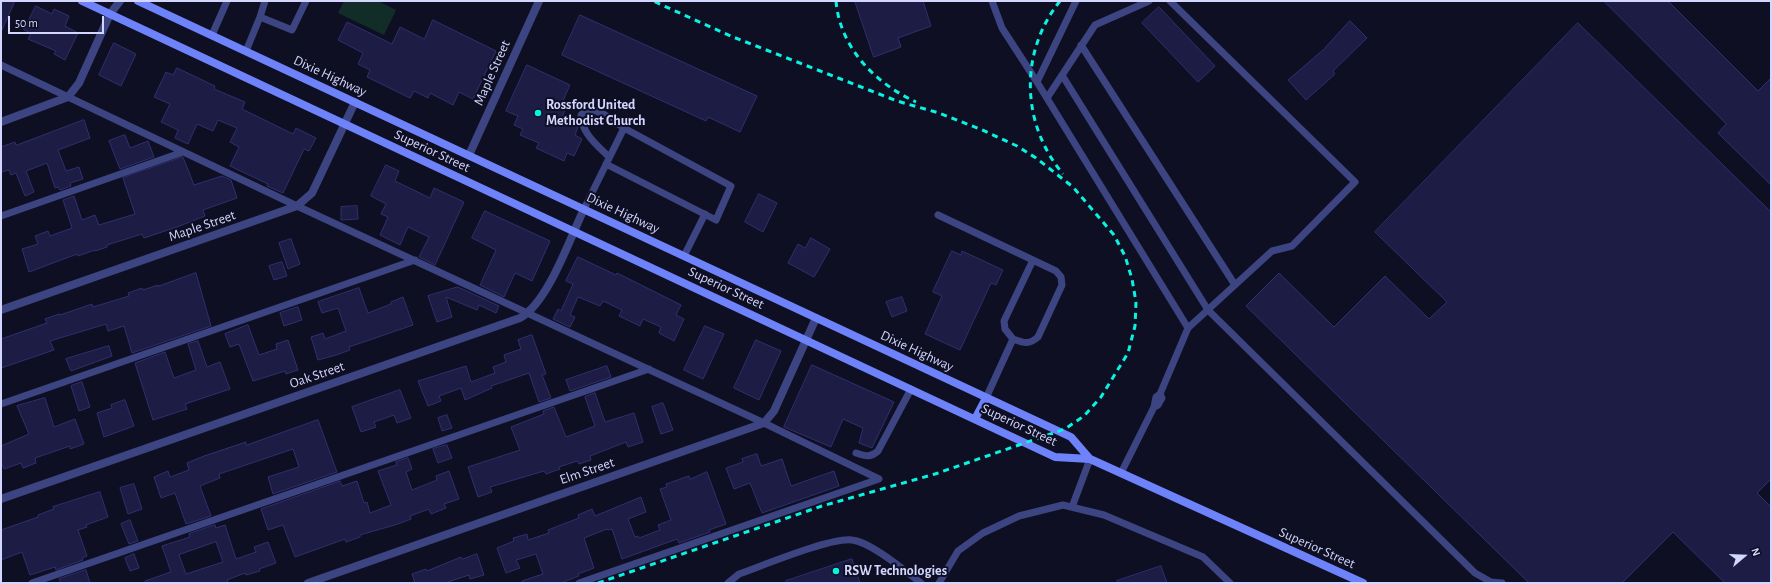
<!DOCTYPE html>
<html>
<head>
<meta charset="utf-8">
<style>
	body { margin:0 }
	#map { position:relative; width:1772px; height:584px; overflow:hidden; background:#0f0f24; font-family:"Alegreya Sans",sans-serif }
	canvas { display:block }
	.frame { position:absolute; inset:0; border:2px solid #d3d6fe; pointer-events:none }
	.north { position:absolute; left:1724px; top:536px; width:40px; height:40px; -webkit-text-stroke:3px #0f0f24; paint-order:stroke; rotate:71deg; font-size:11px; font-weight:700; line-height:16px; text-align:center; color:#d3d6fe }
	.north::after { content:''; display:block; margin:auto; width:14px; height:18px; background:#d3d6fe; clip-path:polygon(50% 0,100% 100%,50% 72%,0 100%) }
	.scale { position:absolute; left:8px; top:16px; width:96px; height:18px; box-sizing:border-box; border:2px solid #d3d6fe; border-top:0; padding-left:5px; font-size:12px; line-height:14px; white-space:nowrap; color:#d3d6fe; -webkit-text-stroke:3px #0f0f24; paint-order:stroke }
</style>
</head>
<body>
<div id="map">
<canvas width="1772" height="584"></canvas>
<div class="frame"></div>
<div class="north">N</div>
<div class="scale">50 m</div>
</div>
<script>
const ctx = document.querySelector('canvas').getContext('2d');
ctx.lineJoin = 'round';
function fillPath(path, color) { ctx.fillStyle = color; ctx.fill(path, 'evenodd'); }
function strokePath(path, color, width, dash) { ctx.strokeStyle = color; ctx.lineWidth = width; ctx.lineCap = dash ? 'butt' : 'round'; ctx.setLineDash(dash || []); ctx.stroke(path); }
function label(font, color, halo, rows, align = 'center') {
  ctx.font = font + ' "Alegreya Sans",sans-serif'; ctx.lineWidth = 4; ctx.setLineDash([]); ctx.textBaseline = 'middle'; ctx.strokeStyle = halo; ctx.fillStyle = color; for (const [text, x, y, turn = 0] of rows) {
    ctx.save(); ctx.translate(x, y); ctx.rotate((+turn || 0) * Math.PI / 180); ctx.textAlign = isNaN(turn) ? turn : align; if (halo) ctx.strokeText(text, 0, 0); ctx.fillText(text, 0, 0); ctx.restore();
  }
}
const green = new Path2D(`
	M344 1H378L396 10 384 35 338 13Z`);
const building = new Path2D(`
	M1 1H15L1 32Z
	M855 1H923L931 26 898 38 901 47 874 57Z
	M1604 1H1668L1758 91 1771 78V185L1718 133 1726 124Z
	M36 6 52 14 54 9 69 16 65 26 78 33 65 60 54 54 56 51 28 39 31 33 24 30Z
	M1159 7 1215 66 1198 82 1142 23Z
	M580 15 757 96 740 132 708 117 706 121 562 55Z
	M433 20 496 51 473 99 459 92 453 105 430 93 428 98 414 91 410 98 367 77 370 70 358 64 363 53 338 40 347 22 392 44 400 27 424 39Z
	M1350 21 1367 38 1333 71 1335 74 1306 100 1288 80 1323 50Z
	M1578 23 1771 212V479L1757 493 1771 507V583H1725L1673 532 1622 583H1529L1246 306 1279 273 1334 327 1385 276 1429 319 1447 302 1375 232Z
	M114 43 136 54 121 86 99 75Z
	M527 65 570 85 561 105 566 108 561 119 578 127 575 135 582 139 574 156 567 153 564 161 536 148 539 143 520 135 523 129 514 125 518 116 506 111Z
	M177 68 215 86 214 89 245 102 242 109 293 134 296 128 316 138 309 151 304 149 283 193 267 186 268 184 230 166 239 147 230 142 237 128 218 120 213 131 197 124 188 144 175 138 178 130 161 122 170 104 154 97 166 72 173 75Z
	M84 120 90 138 58 150 66 171 79 167 83 179 70 183 71 186 60 190 58 187 55 188 47 163 26 171 34 192 25 196 16 173 11 175 9 170 1 172V147L15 142 16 145Z
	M125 135 130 148 148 141 154 157 120 169 109 141Z
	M183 157 194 185 222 176 231 180 237 198 203 210 205 216 177 227 144 238 142 234 107 245V247L95 251V250L78 256 77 254 29 272 22 249 38 244 35 236 48 231 50 236 72 228 63 200 74 196 82 220 95 215 99 225 135 214 123 178Z
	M386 165 399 171 395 181 430 198 434 188 464 202 435 265 419 257 429 237 408 227 400 245 380 235 388 217 381 214 386 204 371 196Z
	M759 194 777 203 763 232 745 222Z
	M357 206 358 219 341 220V207Z
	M485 211 550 241 532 281 515 273 504 297 480 285 496 250 472 238Z
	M811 238 830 249 814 277 788 263 798 244 805 248Z
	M291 239 300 264 288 269 279 243Z
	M952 251 961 255 962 251 1003 270 996 285 991 283 960 350 925 334 942 296 933 292Z
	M578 257 616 275 617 273 681 305 676 315 684 319 674 341 659 333 661 327 643 319 640 326 619 316 622 310 603 301 600 306 578 297 570 315 575 317 570 327 553 319 558 309 561 311 573 284 566 281Z
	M282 262 287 276 274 280 269 266Z
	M196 273 211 326 132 353 124 326 108 331 106 324 50 341 54 350 1 368V339L47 323 45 319 59 314 60 315 92 304 93 307 129 296 128 293 142 288 143 290 158 285V286Z
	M458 287 499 306 496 313 479 305 477 310 446 297 452 317 437 322 428 296Z
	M359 288 368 313 391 304V302L403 297 413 325 349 347 350 350 336 355 318 360 311 337 323 333 325 339 346 331 338 308 322 313 318 302Z
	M902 297 907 311 892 317 886 302Z
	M298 307 302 320 284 326 280 313Z
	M248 325 259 355 277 349 276 344 288 340 298 370 286 374 285 371 253 381 239 344 230 347 225 334Z
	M705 326 724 334 703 379 684 370Z
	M532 335 546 374 542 375 551 398 539 402 529 373 491 386 492 388 465 400 461 388 439 396 441 401 428 406 418 381 466 366 471 382 495 373 493 367 506 362 504 355 521 349 518 340Z
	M756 340 781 351 759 400 734 388Z
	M198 341 207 367 220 362 230 389 185 404 187 409 153 420 135 363 165 352 174 378 196 370 188 344Z
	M109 346 112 356 71 371 66 359Z
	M812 365 894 402 872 448 859 443 863 428 843 419 831 447 784 427Z
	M607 366 611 377 570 391 566 380Z
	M82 382 90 407 79 411 71 386Z
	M400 390 411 418 397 423 394 415 374 422 376 427 361 432 352 407Z
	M595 393 605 422 634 413 643 442 628 447 626 442 590 456 591 460 579 464 577 461 559 467 560 469 546 474 544 471 490 487 492 492 478 497 468 467 520 450 511 427 544 414 543 411 554 407 566 437 595 426 585 397Z
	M45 398 54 427 75 419 84 444 70 449V446L35 458 36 463 23 468 21 463 4 469 1 461V446L29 434 17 406Z
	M125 400 134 426 104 437 97 413 112 408 111 405Z
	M663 403 673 430 661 434 652 407Z
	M447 415 452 428 442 431 438 418Z
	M318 420 337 472 273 494 268 477 299 467 293 449 219 474 220 478 200 486 211 516 186 524 175 493 161 498 154 477 168 471 170 477 189 470 187 463 204 456 246 442V445Z
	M447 445 452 458 438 463 433 449Z
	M757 454 761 466 782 459 791 486 834 471 839 486 762 513 750 483 734 489 726 468 743 462 742 459Z
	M408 458 412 469 406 472 412 490 437 480 436 476 449 471 459 499 444 504 446 508 431 514 429 509 410 516 411 519 398 524 360 535V537L346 542 345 539 295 557 283 525 268 530 261 509 340 481 342 486 357 481 364 503 367 502 370 513 391 505 378 471 397 465 396 462Z
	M707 472 726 524 709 530 710 532 679 543 677 539 622 559 612 529 608 530 607 529 584 538 594 568 578 574 579 576 561 583H522V581L543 574 536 554 516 560 520 568 506 573 497 548 514 541 513 538 527 534 528 540 549 533 548 530 579 518 578 515 592 509 595 516 641 497 646 512 628 519 635 537 638 536 639 538 660 530 658 525 671 520 660 489 667 487 666 484 689 476 690 479Z
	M134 484 142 509 128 514 120 488Z
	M100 492 108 517 86 525 87 527 78 530 87 556 82 558 83 560 56 570 55 567 30 575 22 552 1 560V530L38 517V515L54 509 53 507Z
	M130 520 138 541 129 544 121 524Z
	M215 525 216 528 225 525 236 559 256 552 254 547 268 542 276 563 259 569 260 571 246 575 245 573 227 580 228 583H145V581L171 572 162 546 190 537 189 534ZM216 542 223 562 186 574 179 555Z
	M134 554 139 568 130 571 125 558Z
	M477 554 484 575 470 579 469 575 445 583H415L412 574 426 569 427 571 461 557 462 559Z
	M852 559 860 583H786V581Z
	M1161 566 1167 583H1118L1117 581Z
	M86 570 90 583H61L59 579Z`);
const lane = new Path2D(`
	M992 1 1002 28 1037 82
	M1076 1 1037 82 1188 328
	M260 17 265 1
	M212 35 227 1
	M1081 45 1235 285
	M246 51 260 17 292 30 306 1
	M1 65 297 206 764 423 879 479 579 583
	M1062 75 1208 310 1475 573 1491 582 1502 583
	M1047 98 1095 25 1149 1
	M609 157C597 145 582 134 581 115L586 110C601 109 612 120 624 128
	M584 209 624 128 731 186 716 220 606 164
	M938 215 1056 271 1061 277 1062 285 1038 337C1029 345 1024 343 1013 339L986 398
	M1 216 183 152
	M684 256 705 214
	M1013 339 1005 329 1004 321 1033 260
	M1 404 415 260
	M1154 407 1158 405 1162 398 1160 394
	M856 453C865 456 870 458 878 451L911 389
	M1121 473 1154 407 1156 397 1160 394 1188 328 1272 251 1292 246 1355 182 1170 1
	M1072 507 1090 459
	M32 583 649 369
	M728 583 739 574C762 566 831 537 852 540 871 542 905 571 921 583
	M939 583 958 551 983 533 1019 516 1063 505 1104 515 1203 557 1230 583`);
const street = new Path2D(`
	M1 122 68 97 79 83 110 14 120 1
	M469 155 539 1
	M1 310 297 206 312 193 355 102
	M1 499 520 318C548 303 570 238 584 209
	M308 583 764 423 774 411 816 318`);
const secondary = new Path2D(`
	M82 1 1055 457 1090 459 1363 583
	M138 1 1071 437 1090 459
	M975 419 986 398`);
const rail = new Path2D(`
	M836 1C840 48 875 83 916 102
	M1060 1C1019 52 1021 124 1063 174
	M598 583 822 506 935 474 1065 429 1084 416 1101 397 1128 353 1135 326 1136 302 1132 279 1125 256 1114 235 1073 187 1036 158 1017 146 980 129 939 113 897 101 733 37 653 1`);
const markers = [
	[538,113,4,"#08f4e3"],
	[836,571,4,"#08f4e3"]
];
const streetNames = [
	["Maple Street",492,73,-66],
	["Dixie Highway",330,76,25],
	["Superior Street",432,151,25],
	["Dixie Highway",623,213,25],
	["Maple Street",202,226,-19],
	["Superior Street",726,288,25],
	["Dixie Highway",917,351,25],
	["Oak Street",317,375,-19],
	["Superior Street",1019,425,25],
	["Elm Street",587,471,-19],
	["Superior Street",1317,548,24]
];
const poiNames = [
	["Rossford United",546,105],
	["Methodist Church",546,121],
	["RSW Technologies",844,571]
];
fillPath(green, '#122d28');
fillPath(building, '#1d1c44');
strokePath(building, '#302f6f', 1);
strokePath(lane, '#3c4581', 7);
strokePath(street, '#3c4581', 8);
strokePath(secondary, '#6e82fa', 8);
strokePath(rail, '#08f4e3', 3, [6, 5]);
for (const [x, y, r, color] of markers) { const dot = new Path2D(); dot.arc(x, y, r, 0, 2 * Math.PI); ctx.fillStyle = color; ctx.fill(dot); strokePath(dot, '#0f0f24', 1.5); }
label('14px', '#d3d6fe', '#0f0f24', streetNames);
label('bold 14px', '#d3d6fe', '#0f0f24', poiNames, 'left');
</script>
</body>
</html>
